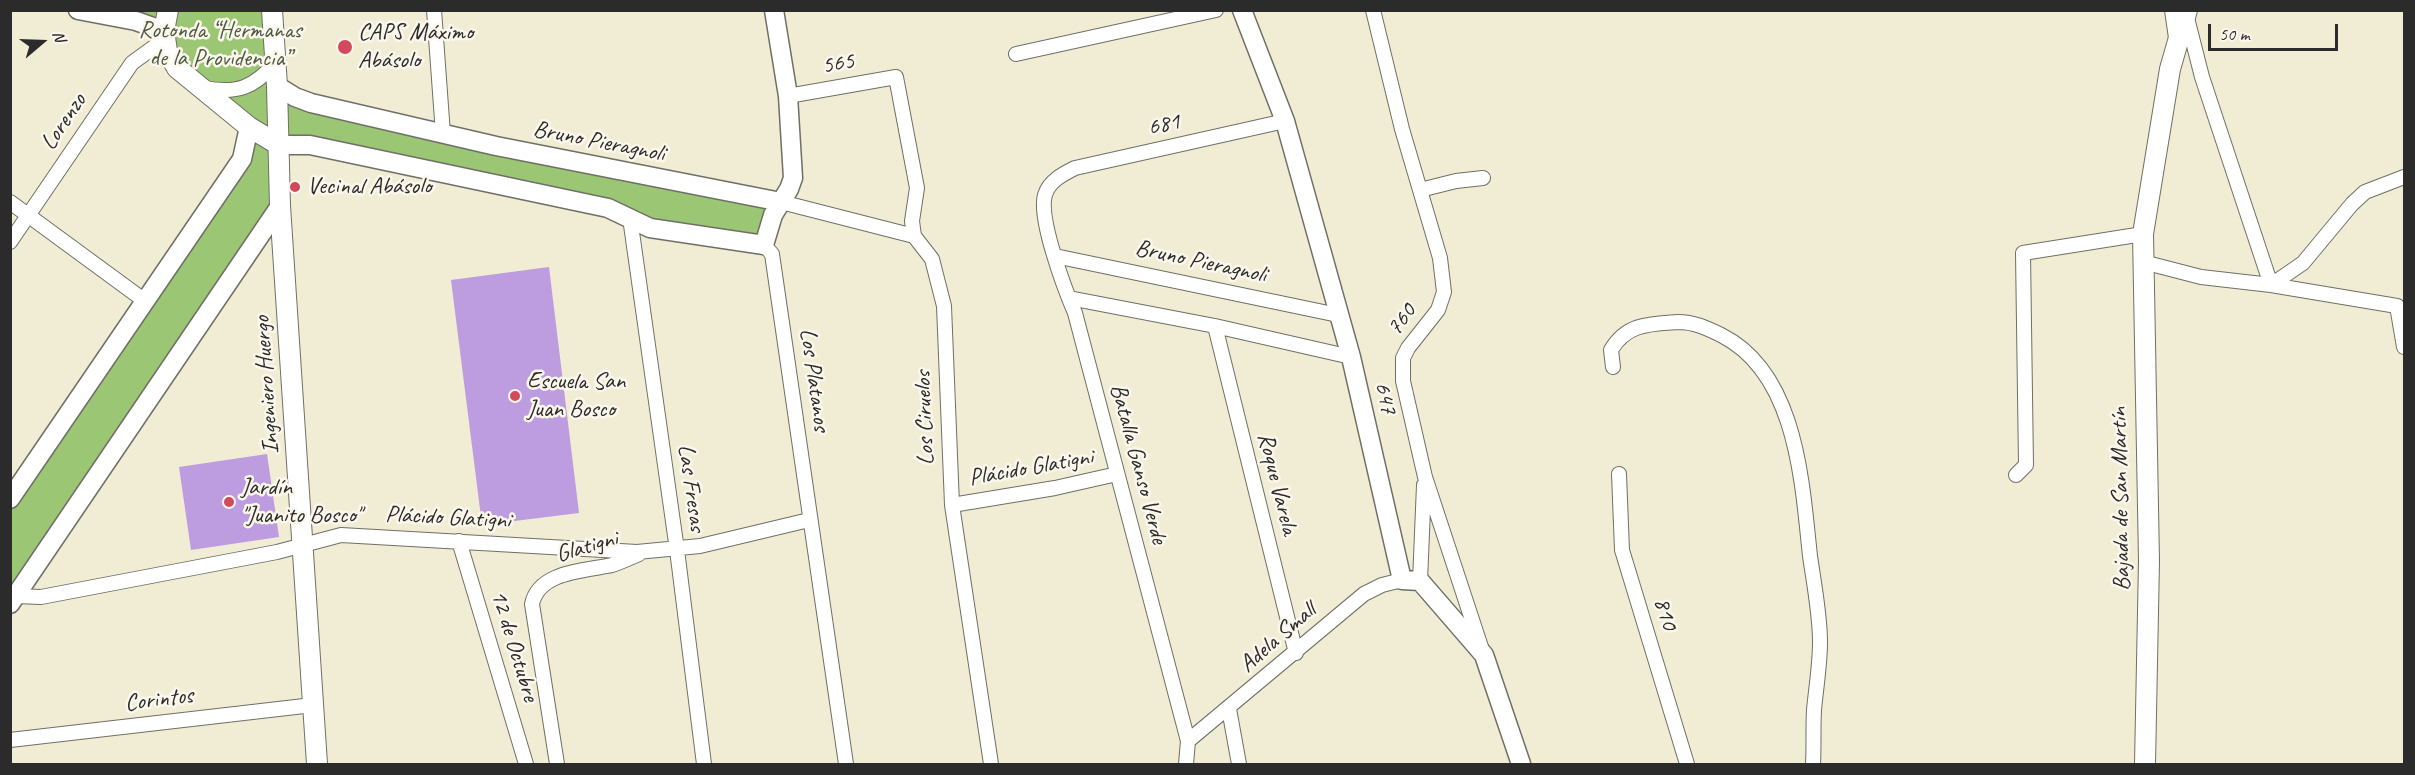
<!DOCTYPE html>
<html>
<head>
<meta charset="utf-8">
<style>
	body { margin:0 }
	#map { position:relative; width:2415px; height:775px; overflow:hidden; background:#f1ecd4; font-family:Caveat,sans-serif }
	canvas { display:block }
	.frame { position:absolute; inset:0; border:12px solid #2b2b2b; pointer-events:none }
	.north { position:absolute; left:12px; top:12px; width:60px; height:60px; -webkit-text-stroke:4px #fbf7ec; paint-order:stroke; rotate:71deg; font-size:16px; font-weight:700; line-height:24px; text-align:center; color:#2b2b2b }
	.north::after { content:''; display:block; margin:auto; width:21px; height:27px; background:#2b2b2b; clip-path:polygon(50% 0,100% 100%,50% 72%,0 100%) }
	.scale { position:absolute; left:2208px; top:24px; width:130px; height:27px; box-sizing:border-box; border:3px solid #2b2b2b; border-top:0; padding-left:8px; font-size:18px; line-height:21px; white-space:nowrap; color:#2b2b2b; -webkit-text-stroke:4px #fbf7ec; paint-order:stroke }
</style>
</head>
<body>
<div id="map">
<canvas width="2415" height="775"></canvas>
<div class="frame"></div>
<div class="north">N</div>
<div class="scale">50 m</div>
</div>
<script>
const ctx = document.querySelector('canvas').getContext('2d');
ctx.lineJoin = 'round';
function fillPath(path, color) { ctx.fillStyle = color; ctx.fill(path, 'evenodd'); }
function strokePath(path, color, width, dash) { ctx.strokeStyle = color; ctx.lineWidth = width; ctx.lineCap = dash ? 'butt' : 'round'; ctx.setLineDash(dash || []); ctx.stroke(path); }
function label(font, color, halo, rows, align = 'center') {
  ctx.font = font + ' Caveat,sans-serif'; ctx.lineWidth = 5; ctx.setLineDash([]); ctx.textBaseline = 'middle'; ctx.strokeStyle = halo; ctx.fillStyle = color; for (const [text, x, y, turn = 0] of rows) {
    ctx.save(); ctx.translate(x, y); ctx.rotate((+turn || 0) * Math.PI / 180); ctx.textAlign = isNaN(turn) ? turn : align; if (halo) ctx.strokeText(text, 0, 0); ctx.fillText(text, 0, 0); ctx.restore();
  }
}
const green = new Path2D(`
	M78 11H272L277 85 295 97 781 202 764 245 650 228 608 208 280 145V206L11 604V499L242 159 249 127 202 87 164 31Z`);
const building = new Path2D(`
	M549 267 579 513 482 525 451 280Z
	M267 454 279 537 191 550 179 467Z`);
const minor = new Path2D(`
	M434 10 443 134
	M1373 10 1402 129 1440 258 1444 292 1438 310 1408 348 1403 358V381L1425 477 1481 647
	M2172 10 2176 38
	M2186 14 2202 77 2271 285 2303 263 2352 204 2365 192 2404 177
	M1016 54 1216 10
	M204 88C237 94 254 88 276 62
	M788 96 896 77 917 188 912 221 914 236 932 259 944 306 952 505 991 764
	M1420 190 1456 181 1483 178
	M10 202 145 301
	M781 202 914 236
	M630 218 677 550 704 764
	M10 242 132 63 165 39
	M764 245 772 254 846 764
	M1055 256 1338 315
	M2143 262 2201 277 2271 285 2397 306 2404 347
	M1069 298 1215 326 1351 357
	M1215 326 1296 653
	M1613 367 1611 350C1627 323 1650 324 1678 322 1694 322 1707 328 1721 335 1797 373 1802 482 1810 556 1814 584 1820 614 1820 642 1820 665 1816 688 1814 710 1813 728 1814 746 1813 764
	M1619 474 1622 550 1687 764
	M2016 475 2026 465 2023 253 2143 234
	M952 505 1055 488 1117 474
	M459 541 526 764
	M1420 581 1424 485
	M10 593 16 596 41 597 277 552 341 535 637 552 700 546 809 520
	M1229 709 1239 764
	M10 740 313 705
	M1188 741 1364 594 1382 585 1402 580
	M557 764 532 604C539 571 585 571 612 565 621 562 630 558 639 554
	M1186 764 1188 741 1075 313C1065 290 1038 218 1045 195 1049 181 1063 174 1075 168L1285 121`);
const tertiary = new Path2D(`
	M78 10 136 21 164 31
	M1242 10 1285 121 1351 357 1402 580 1420 581 1484 655 1521 764
	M277 86 295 97 311 103 496 146 781 202
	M279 145H310L608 208 650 228 764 245 773 215 789 189 793 178 788 96 774 10
	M10 499 242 159 249 127
	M10 604 280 206`);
const secondary = new Path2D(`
	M168 10 164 31 167 51 177 68 249 127 279 145
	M272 10 277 86 280 206 317 764
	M2145 764 2149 561 2143 234 2170 69 2187 10`);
const markers = [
	[345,47,8,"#d1495b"],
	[295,187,6,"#d1495b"],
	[515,396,6,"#d1495b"],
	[229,502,6,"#d1495b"]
];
const parkNames = [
	["Rotonda “Hermanas",220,31],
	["de la Providencia”",220,59]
];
const poiNames = [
	["CAPS Máximo",358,33],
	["Abásolo",358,61],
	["Vecinal Abásolo",307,187],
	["Escuela San",527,382],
	["Juan Bosco",527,410],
	["Jardín",241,488],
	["\"Juanito Bosco\"",241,516]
];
const streetNames = [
	["565",838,64,-10],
	["Lorenzo",64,122,-56],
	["681",1164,125,-12],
	["Bruno Pieragnoli",599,142,11],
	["Bruno Pieragnoli",1201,262,12],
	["760",1402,320,-54],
	["Los Platanos",814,380,82],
	["Ingeniero Huergo",267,385,-94],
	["647",1385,398,77],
	["Los Ciruelos",925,418,-92],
	["Batalla Ganso Verde",1138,464,75],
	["Plácido Glatigni",1031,468,-10],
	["Roque Varela",1277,484,76],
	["Las Fresas",691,488,82],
	["Bajada de San Martín",2121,499,-91],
	["Plácido Glatigni",448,518,3],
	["Glatigni",587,547,-16],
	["810",1665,614,73],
	["Adela Small",1278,638,-41],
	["12 de Octubre",514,646,73],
	["Corintos",159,700,-7]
];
fillPath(green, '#9bc673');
fillPath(building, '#bd9cdf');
strokePath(minor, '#706f66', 16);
strokePath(tertiary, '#706f66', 21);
strokePath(secondary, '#706f66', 22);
strokePath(minor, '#fff', 14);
strokePath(tertiary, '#fff', 18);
strokePath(secondary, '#fff', 20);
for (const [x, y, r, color] of markers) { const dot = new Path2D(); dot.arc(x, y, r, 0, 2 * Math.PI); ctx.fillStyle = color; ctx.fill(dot); strokePath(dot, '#fbf7ec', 2); }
label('24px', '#4d5a41', '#fbf7ec', parkNames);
label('24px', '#2b2b2b', '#fbf7ec', poiNames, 'left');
label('24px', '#2b2b2b', '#fbf7ec', streetNames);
</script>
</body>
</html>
